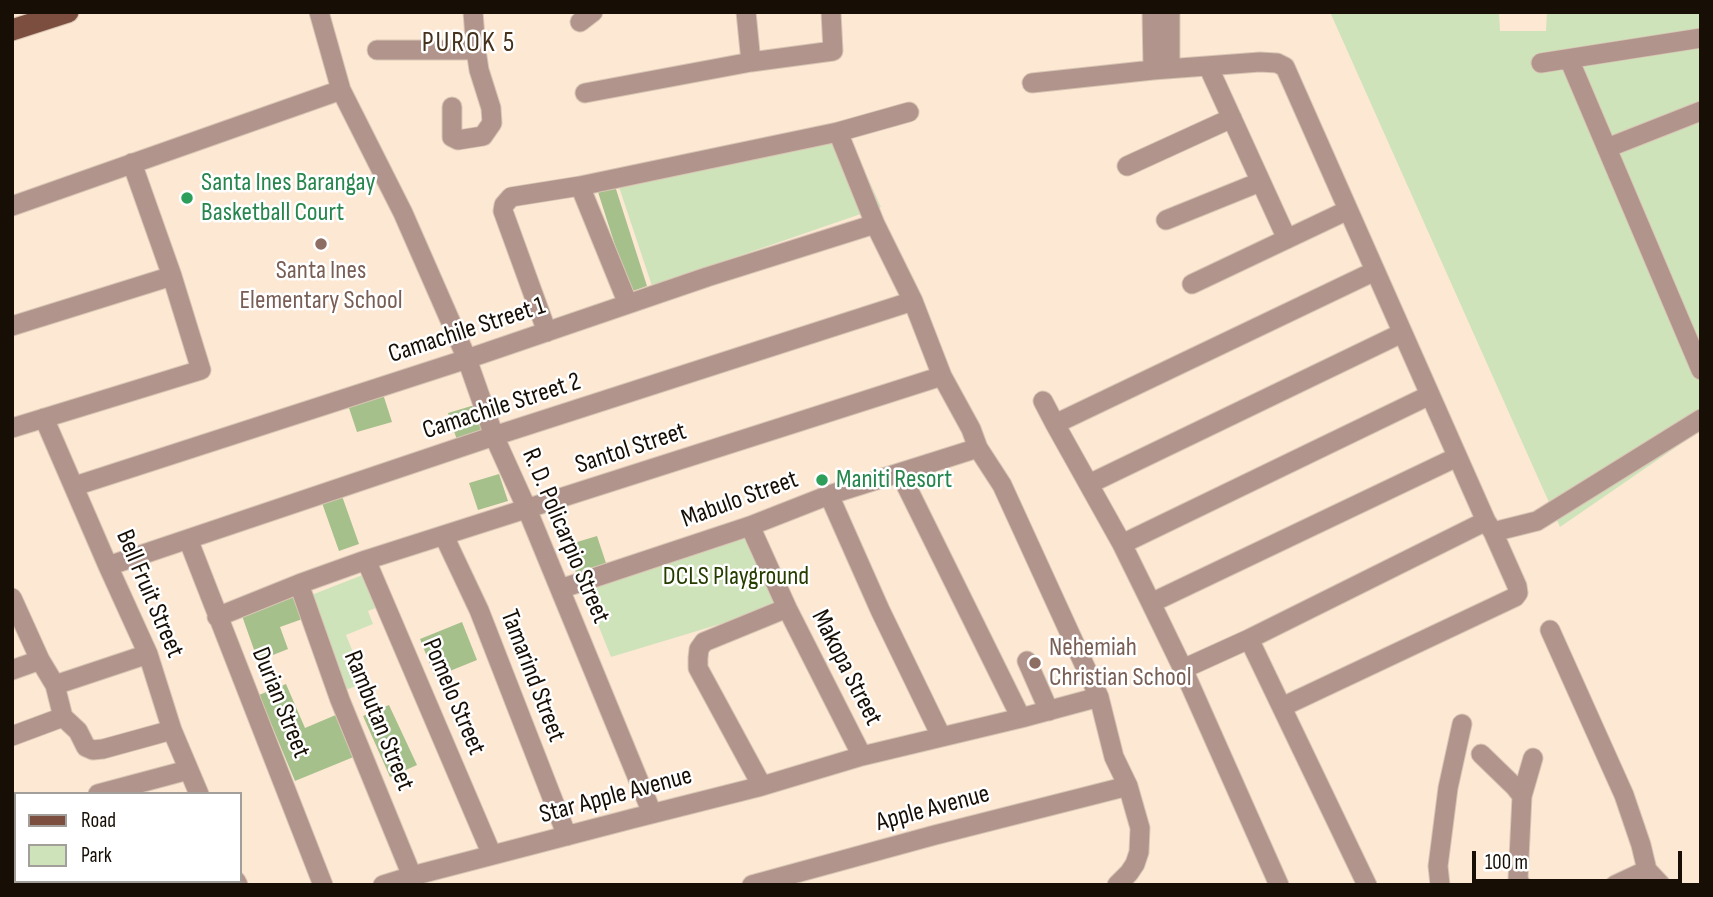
<!DOCTYPE html>
<style>
body{margin:0}
#map{position:relative;width:1713px;height:897px;overflow:hidden;background:#fde8d4;font-family:"Sofia Sans Condensed",sans-serif}
canvas{display:block}
.frame{position:absolute;inset:0;border:14px solid #170f06;pointer-events:none}
.legend{position:absolute;left:14px;top:792px;width:228px;height:91px;box-sizing:border-box;background:#fff;border:2px solid #a29f9b;margin:0;padding:9px 12px;list-style:none;font-size:21px;color:#170f06}
.legend li{display:flex;align-items:center;gap:14px;height:35px}
.legend b{width:35px;border:2px solid #a29f9b}
.scale{position:absolute;left:1472px;top:851px;width:210px;height:32px;box-sizing:border-box;border:4px solid #170f06;border-top:0;padding-left:9px;font-size:21px;line-height:24px;white-space:nowrap;color:#170f06;-webkit-text-stroke:5px #fff;paint-order:stroke}
</style>
<div id="map">
<canvas width="1713" height="897"></canvas>
<div class="frame"></div>
<ul class="legend">
<li><b style="height:9px;background:#7c4e40"></b>Road</li>
<li><b style="height:19px;background:#cfe3bb"></b>Park</li>
</ul>
<div class="scale">100 m</div>
</div>
<script>
const g = document.querySelector('canvas').getContext('2d');
g.lineJoin = 'round';
function paint(path, color) { g.fillStyle = color; g.fill(path, 'evenodd'); }
const toPath = rows => new Path2D(rows.map(r => 'M' + r).join(''));
function trace(path, color, width, dash) { g.strokeStyle = color; g.lineWidth = width; g.lineCap = dash ? 'butt' : 'round'; g.setLineDash(dash || []); g.stroke(path); }
function write(font, color, halo, rows, align = 'center') {
  g.font = font + ' "Sofia Sans Condensed",sans-serif'; g.lineWidth = 5; g.setLineDash([]); g.textBaseline = 'middle'; g.strokeStyle = halo; g.fillStyle = color; for (const [text, x, y, turn = 0] of rows) {
    g.save(); g.translate(x, y); g.rotate((+turn || 0) * Math.PI / 180); g.textAlign = isNaN(turn) ? turn : align; if (halo) g.strokeText(text, 0, 0); g.fillText(text, 0, 0); g.restore();
  }
}
paint(toPath([
 [1330,12,1499,12,1500,31,1546,31,1547,12,1701,12,1701,430,1560,527],
 [847,132,881,207,652,286,617,181],
 [758,528,793,602,611,657,583,587],
 [365,574,378,607,368,611,373,624,346,635,365,682,346,690,309,596]
]), '#cfe3bb');
paint(toPath([
 [615,186,647,286,630,292,598,192],
 [383,394,392,422,357,432,348,405],
 [478,404,486,431,457,440,448,413],
 [499,474,508,501,478,510,469,483],
 [342,496,359,544,339,551,322,503],
 [597,536,606,563,576,573,567,545],
 [298,592,308,617,280,627,288,649,258,661,241,613],
 [462,622,477,660,435,677,420,639],
 [286,684,305,728,338,714,356,756,295,781,259,695],
 [389,705,417,765,390,777,363,716]
]), '#a6c08b');
const minor = toPath([
 [319,12,341,90,403,213,467,359,494,436,527,509,652,813],
 [746,12,751,62],
 [1152,12,1153,70],
 [1170,12,1170,68],
 [580,22,593,12],
 [377,50,476,50],
 [1569,59,1701,370],
 [1541,63,1701,38],
 [1208,66,1287,239],
 [1032,83,1153,70,1260,62,1277,63,1285,67,1486,521,1493,532,1517,586,1518,593,1515,597,1282,707],
 [585,93,751,62,833,51,831,12],
 [452,107,452,137,458,140,483,136,492,123,491,108,479,70,476,50,473,12],
 [838,132,875,224,913,301,942,376,971,429,978,448,1002,485,1099,697,1114,757,1128,786,1140,828,1139,852,1135,864,1129,873,1117,885],
 [1607,148,1701,111],
 [1127,166,1232,118],
 [580,186,628,304],
 [12,206,341,90],
 [1166,220,1260,182],
 [1192,284,1348,210],
 [12,326,172,276],
 [547,332,503,211,504,205,511,197,580,186,838,132,909,112],
 [1043,401,1055,424,1122,544,1151,603,1183,669,1279,885],
 [44,418,108,566,148,654,172,730,199,794],
 [1055,424,1375,271],
 [12,428,201,370,172,276,132,163],
 [900,473,1021,718],
 [1089,484,1402,333],
 [75,486,467,359,707,277,875,224],
 [829,495,880,610,941,736],
 [750,526,787,608,862,756],
 [1493,532,1537,521,1701,419],
 [444,536,479,610,567,836],
 [188,539,323,885],
 [1122,544,1430,395],
 [366,560,492,855],
 [108,566,494,436,913,301],
 [299,584,340,700,412,876],
 [560,589,750,526,829,495,978,448],
 [12,598,40,660,55,685,63,717,78,731,86,747,93,750,103,749,172,730],
 [1151,603,1457,457],
 [217,617,299,584,366,560,942,376],
 [1550,630,1624,795,1641,845,1647,870,1661,885],
 [1249,639,1367,885],
 [1027,661,1049,711],
 [1183,669,1249,639,1486,521],
 [12,670,40,660],
 [55,685,148,654],
 [12,736,63,717],
 [1481,754,1515,787,1522,796],
 [762,786,698,668,698,658,699,649,704,642,787,608],
 [98,794,188,770],
 [12,816,16,816],
 [236,881,238,885],
 [47,885,61,881],
 [383,885,412,876,631,819,762,786,862,756,1021,718,1099,697],
 [752,885,935,835,1128,786],
 [1440,885,1438,866,1448,788,1462,724],
 [1521,885,1518,879,1522,796,1533,758],
 [1615,885,1647,870]
]);
const major = toPath([
 [12,30,68,12]
]);
trace(minor, '#d8c5b3', 21);
trace(major, '#d8c5b3', 23);
trace(minor, '#b1958d', 19);
trace(major, '#7c4e40', 21);
for (const [x, y, r, color] of [
 [187,198,7,"#2e9e5b"],
 [321,244,7,"#8d6e63"],
 [822,480,7,"#2e9e5b"],
 [1035,663,7,"#8d6e63"]
]) { const dot = new Path2D(); dot.arc(x, y, r, 0, 2 * Math.PI); g.fillStyle = color; g.fill(dot); trace(dot, '#fff', 2.5); }
write('26px', '#27864d', '#fff', [
 ["Santa Ines Barangay",201,183],
 ["Basketball Court",201,213],
 ["Maniti Resort",836,480]
], 'left');
write('26px', '#785e54', '#fff', [
 ["Santa Ines",321,271],
 ["Elementary School",321,301],
 ["Nehemiah",1049,648,"left"],
 ["Christian School",1049,678,"left"]
]);
write('26px', '#170f06', '#fff', [
 ["Camachile Street 1",467,331,-18],
 ["Camachile Street 2",502,407,-18],
 ["Santol Street",631,449,-18],
 ["Mabulo Street",740,500,-20],
 ["R. D. Policarpio Street",565,536,67],
 ["Bell Fruit Street",149,594,67],
 ["Makopa Street",846,668,63],
 ["Tamarind Street",532,676,69],
 ["Pomelo Street",453,697,67],
 ["Durian Street",280,703,68],
 ["Rambutan Street",378,721,68],
 ["Star Apple Avenue",616,796,-15],
 ["Apple Avenue",933,809,-15]
]);
write('26px', '#263d00', '#fff', [
 ["DCLS Playground",736,577]
]);
g.letterSpacing = '2px';
write('28px', '#45311c', '#fff', [
 ["PUROK 5",469,44]
]);
g.letterSpacing = '0px';
</script>
